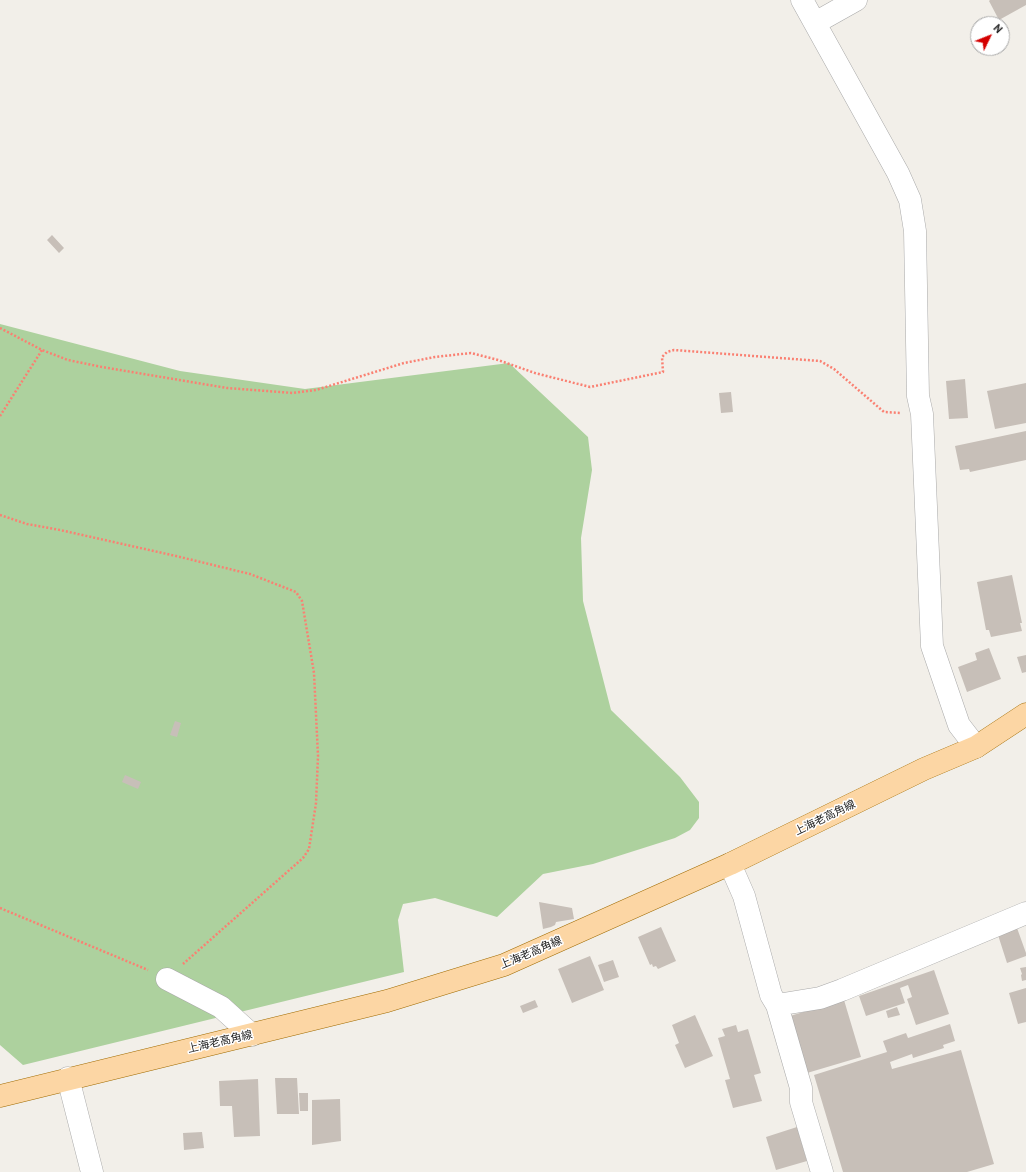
<!DOCTYPE html>
<meta charset="utf-8">
<style>
body{margin:0}
#map{position:relative;width:1026px;height:1172px;overflow:hidden;background:#f2efe9;font-family:"PT Sans",sans-serif}
canvas{display:block}
.north{position:absolute;left:970px;top:16px;width:40px;height:40px;box-sizing:border-box;background:#fff;border:1px solid #a7a7a7;border-radius:50%;rotate:47deg;font-size:11px;font-weight:700;line-height:16px;text-align:center;color:#222}
.north::after{content:'';display:block;margin:auto;width:14px;height:18px;background:#d40000;clip-path:polygon(50% 0,100% 100%,50% 72%,0 100%)}
</style>
<div id="map">
<canvas width="1026" height="1172"></canvas>
<div class="north">N</div>
</div>
<script>
const g = document.querySelector('canvas').getContext('2d');
g.lineJoin = 'round';
function paint(path, color) { g.fillStyle = color; g.fill(path, 'evenodd'); }
const toPath = rows => new Path2D(rows.map(r => 'M' + r).join(''));
function trace(path, color, width, dash) { g.strokeStyle = color; g.lineWidth = width; g.lineCap = dash ? 'butt' : 'round'; g.setLineDash(dash || []); g.stroke(path); }
function write(font, color, halo, rows, align = 'center') {
  g.font = font + ' "PT Sans","Noto Sans JP",sans-serif'; g.lineWidth = 3; g.setLineDash([]); g.textBaseline = 'middle'; g.strokeStyle = halo; g.fillStyle = color; for (const [text, x, y, turn = 0] of rows) {
    g.save(); g.translate(x, y); g.rotate((+turn || 0) * Math.PI / 180); g.textAlign = isNaN(turn) ? turn : align; if (halo) g.strokeText(text, 0, 0); g.fillText(text, 0, 0); g.restore();
  }
}
paint(toPath([
 [0,324,180,371,305,389,509,363,588,437,592,470,581,538,583,601,611,710,680,777,699,802,699,818,690,830,675,838,593,864,543,874,497,917,435,898,403,904,398,920,404,972,23,1065,0,1045]
]), '#add19e');
paint(toPath([
 [990,0,1026,0,1026,5,999,20,989,1],
 [52,235,64,248,59,253,47,240],
 [965,379,968,418,949,419,946,381],
 [1026,383,1026,423,995,429,987,391],
 [731,392,733,412,721,413,719,393],
 [1026,431,1026,460,970,472,969,469,960,470,955,446],
 [1012,575,1022,623,1020,623,1022,631,991,637,989,630,986,630,977,582],
 [989,648,1001,679,967,692,958,667,977,660,975,653],
 [1026,655,1026,672,1022,673,1017,657],
 [175,721,181,723,177,737,170,735],
 [125,775,141,782,138,789,122,782],
 [539,902,572,908,574,919,556,922,555,925,551,927,543,929],
 [661,927,676,961,658,969,656,966,653,967,652,964,650,965,638,937],
 [1017,928,1026,953,1026,956,1007,963,998,935],
 [590,956,604,990,572,1003,558,969],
 [613,960,619,977,604,982,598,965],
 [1026,967,1026,980,1022,981,1021,975,1022,974,1020,968],
 [934,970,949,1014,916,1025,907,999,912,997,908,985,900,988,905,1003,866,1016,859,996],
 [1026,988,1026,1022,1018,1024,1009,993],
 [535,1000,538,1007,523,1013,520,1006],
 [844,1000,861,1057,807,1073,790,1016],
 [897,1007,900,1015,888,1018,886,1011],
 [695,1015,713,1056,685,1068,675,1045,679,1043,672,1025],
 [950,1024,955,1041,943,1045,944,1048,913,1058,912,1054,890,1062,892,1069,961,1050,994,1164,967,1172,843,1172,814,1075,887,1052,883,1041,906,1033,908,1038],
 [736,1025,738,1032,748,1029,761,1073,754,1075,762,1101,733,1108,725,1080,730,1079,718,1038,725,1036,722,1029],
 [275,1078,297,1078,299,1114,277,1114],
 [258,1079,260,1136,234,1137,232,1106,220,1106,219,1081],
 [299,1093,308,1093,308,1111,300,1111],
 [340,1099,341,1141,312,1145,312,1100],
 [797,1127,807,1161,776,1170,766,1137],
 [202,1132,204,1148,184,1150,183,1133]
]), '#c7bfb8');
const minor = toPath([
 [802,0,898,173,910,200,915,231,918,396,922,414,932,646,959,725,976,747],
 [815,23,856,0],
 [730,864,744,896,771,995,777,1005,801,1088,801,1102,822,1172],
 [167,979,221,1007,252,1035],
 [777,1005,820,998,842,990,1026,913],
 [68,1078,92,1172]
]);
const major = toPath([
 [0,1096,387,1001,504,965,730,864,924,769,976,747,1026,714]
]);
trace(minor, '#a9a9a9', 23);
trace(major, '#a06b00', 23);
trace(toPath([
 [0,328,42,350,68,360,102,367,227,388,293,393,316,390,404,363,435,357,471,353,498,360,535,373,590,387,663,372,662,357,667,352,674,350,820,361,834,369,884,412,900,413],
 [0,416,42,350],
 [0,515,27,524,60,530,176,556,250,574,296,592,302,601,314,673,318,756,316,803,309,849,303,858,183,964],
 [0,908,148,970]
]), '#fa8072', 2.5, [2, 2]);
trace(minor, '#fff', 22);
trace(major, '#fcd6a4', 22);
write('11px', '#222', '#fff', [
 ["上海老高角線",825,818,-26],
 ["上海老高角線",531,953,-23],
 ["上海老高角線",220,1042,-13]
]);
</script>
